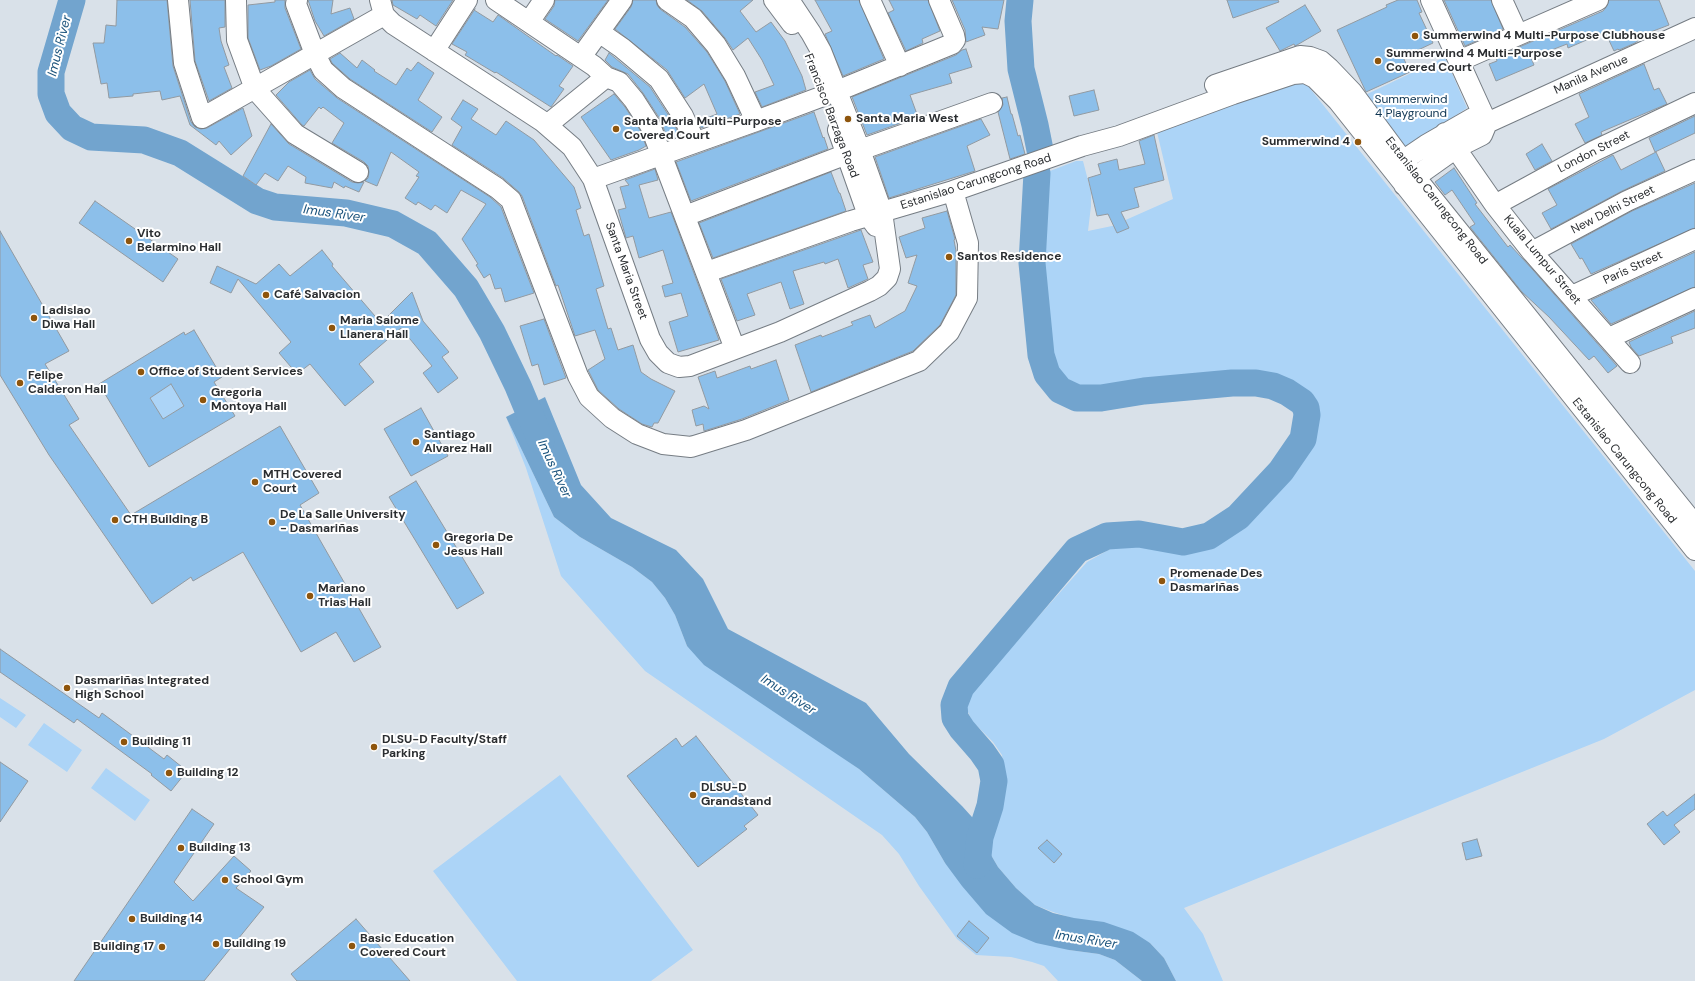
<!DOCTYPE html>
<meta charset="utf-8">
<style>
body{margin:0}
canvas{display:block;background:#d9e1e9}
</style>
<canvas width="1695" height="981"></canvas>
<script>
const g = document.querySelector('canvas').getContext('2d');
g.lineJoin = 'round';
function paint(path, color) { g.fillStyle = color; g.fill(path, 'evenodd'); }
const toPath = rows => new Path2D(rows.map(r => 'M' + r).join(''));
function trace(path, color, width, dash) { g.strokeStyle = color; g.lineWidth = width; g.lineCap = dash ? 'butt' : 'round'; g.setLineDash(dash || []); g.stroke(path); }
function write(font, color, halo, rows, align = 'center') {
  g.font = font + ' "DM Sans",sans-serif'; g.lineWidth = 4; g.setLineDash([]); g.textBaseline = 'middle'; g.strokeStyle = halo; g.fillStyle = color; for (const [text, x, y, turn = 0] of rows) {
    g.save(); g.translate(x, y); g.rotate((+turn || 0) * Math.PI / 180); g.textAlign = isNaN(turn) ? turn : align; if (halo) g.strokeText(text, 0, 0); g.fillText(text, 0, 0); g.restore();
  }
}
paint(toPath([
 [1445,57,1467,108,1404,149,1363,96],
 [1294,81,1301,82,1308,86,1695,571,1695,690,1604,739,1184,908,1203,934,1223,981,1176,981,1164,958,1150,943,1053,912,1035,905,1016,888,998,867,991,855,991,838,1002,795,1005,776,1002,755,993,742,972,721,965,705,972,691,1087,562,1112,548,1138,545,1171,551,1186,553,1200,550,1220,541,1245,523,1287,482,1304,460,1312,442,1318,413,1318,403,1313,395,1292,382,1275,376,1258,372,1233,372,1144,381,1100,387,1080,388,1068,383,1056,370,1052,352,1042,261,1050,171,1076,161,1083,161,1091,192,1091,206,1088,231,1112,226,1173,199,1156,128],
 [171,384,184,406,163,419,150,398],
 [506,417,554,517,580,537,632,567,652,582,665,598,675,615,687,646,859,769,915,817,927,832,945,863,1069,950,1099,954,1115,960,1142,981,1058,981,1044,966,1032,962,1011,957,976,955,957,939,919,886,899,854,882,835,645,671,561,576,526,468],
 [0,698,26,715,16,728,0,717],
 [44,723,82,750,67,772,28,745],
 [106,768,150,800,135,821,91,788],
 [560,775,693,950,651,981,517,981,433,871]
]), '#acd4f7');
paint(toPath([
 [545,397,581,485,611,518,676,550,703,579,728,629,866,703,909,754,962,806,991,838,991,855,998,867,1016,888,1035,905,1053,913,1074,918,1104,922,1133,932,1150,943,1164,958,1176,981,1142,981,1115,960,1099,954,1069,950,1036,943,1012,933,986,914,962,886,945,863,927,832,915,817,859,769,704,665,687,646,675,615,665,598,652,582,632,567,580,537,554,517,506,417]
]), '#72a4ce');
trace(toPath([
 [72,0,51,72,51,94,58,113,72,128,91,137,144,140,180,153,257,201,275,207,346,213,393,224,427,243,466,288,492,332,518,386,541,441],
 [1020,0,1018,21,1021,69,1035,125,1040,150],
 [977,865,980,837,990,806,994,781,991,765,982,752,962,729,955,718,954,705,961,687,1077,550,1107,536,1139,534,1183,542,1209,536,1238,517,1281,471,1303,439,1307,415,1306,408,1302,402,1287,392,1273,386,1256,383,1232,383,1144,391,1101,398,1077,398,1060,390,1047,374,1041,355,1032,263,1037,173]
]), '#72a4ce', 27);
const building = toPath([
 [117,0,167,0,173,66,191,122,195,127,201,129,207,128,243,108,252,136,231,155,219,141,216,145,190,125,180,96,162,100,160,91,133,94,133,96,109,98,107,83,101,84,93,43,104,43,106,25,116,26,117,0],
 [190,0,225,0,225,27,219,28,221,41,229,65,224,67,232,88,209,101,195,61,190,0],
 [275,0,285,0,285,8,301,49,271,66,260,70,248,38,248,5,275,2,275,0],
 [308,0,333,0,331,14,350,8,354,19,324,36,315,21,308,0],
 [392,0,453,0,436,26,420,15,417,19,393,5,392,0],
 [555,0,608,0,578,41,545,19,554,6,555,0],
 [633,0,656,0,657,5,660,9,685,27,707,52,725,81,740,114,701,128,700,125,705,122,704,119,717,114,704,84,685,98,667,70,615,29,631,7,633,0],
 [687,0,753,0,740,11,756,32,771,22,785,41,802,76,806,90,762,107,755,92,774,85,762,60,748,38,733,50,725,38,702,11,687,0],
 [815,0,859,0,884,59,843,76,825,34,832,31,815,0],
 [889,0,928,0,940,31,922,39,923,43,906,51,888,13,894,10,889,0],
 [952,0,1004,0,998,29,982,27,985,35,966,42,965,30,952,0],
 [1227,0,1278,0,1279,2,1233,18,1227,0],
 [1398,0,1417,0,1422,12,1419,13,1433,43,1403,57,1410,72,1366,92,1337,30,1387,7,1386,5,1398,0],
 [1444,0,1491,0,1503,29,1465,46,1444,0],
 [1609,0,1659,0,1669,25,1648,33,1635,43,1619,50,1618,49,1614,51,1605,32,1568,48,1567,44,1531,58,1534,65,1496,81,1489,64,1497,61,1496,57,1603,11,1607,6,1609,0],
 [1305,5,1321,31,1297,45,1295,46,1294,44,1280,51,1266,28,1305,5],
 [475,9,474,10,493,22,498,15,556,56,557,55,573,66,559,86,564,89,551,107,496,72,495,73,465,55,467,52,452,44,475,9],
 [966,49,972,67,949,74,952,83,910,95,918,117,867,135,852,97,956,55,962,50,966,49],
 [340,53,357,68,362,60,375,70,374,71,396,85,407,68,411,71,418,62,434,73,418,100,442,117,432,132,350,79,332,63,330,59,340,53],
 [609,53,650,87,673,122,680,136,668,140,660,119,643,93,628,74,612,67,605,60,609,53],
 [1644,64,1654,90,1659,88,1667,104,1601,132,1602,135,1585,143,1575,124,1589,117,1579,94,1644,64],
 [310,70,315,79,337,98,490,197,501,207,534,293,505,302,501,288,495,289,490,274,484,278,476,265,478,264,462,239,486,204,461,190,447,213,435,205,431,210,418,202,416,205,405,198,419,177,416,176,419,172,391,152,377,186,365,181,368,178,369,172,368,166,364,162,332,143,344,123,323,107,321,109,319,107,304,126,302,125,276,95,289,82,310,70],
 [1094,90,1099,110,1074,116,1069,96,1094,90],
 [614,94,625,107,640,130,646,146,639,150,611,160,581,117,614,94],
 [1007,97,1011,114,1012,114,1018,136,1020,135,1025,154,1010,159,998,112,1003,105,1002,98,1007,97],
 [463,100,478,109,471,119,496,135,506,121,534,140,574,187,581,208,576,210,584,236,589,234,604,286,596,289,608,329,611,328,618,350,633,345,641,372,651,379,675,391,658,423,654,423,652,427,642,424,619,409,598,390,588,370,605,359,595,330,575,336,558,285,556,286,522,196,519,192,503,178,452,145,462,127,451,119,463,100],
 [814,112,823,138,824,137,828,149,691,201,676,162,814,112],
 [1695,116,1695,133,1655,152,1649,138,1695,116],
 [981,119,990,135,967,146,975,171,889,198,875,157,981,119],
 [271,124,289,144,352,182,358,183,364,182,359,192,345,186,344,188,334,182,332,188,305,183,306,177,288,166,278,181,265,173,256,185,243,176,271,124],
 [1154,135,1164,180,1134,188,1139,207,1121,212,1129,228,1117,233,1108,214,1097,216,1088,178,1101,174,1098,164,1117,159,1119,170,1145,164,1139,141,1154,135],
 [1542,144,1552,161,1535,170,1526,154,1542,144],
 [1656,152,1665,171,1622,191,1551,229,1542,213,1557,205,1548,189,1613,155,1621,170,1656,152],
 [1454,168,1477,203,1475,204,1508,247,1510,245,1533,270,1617,366,1608,373,1594,356,1589,360,1549,317,1522,292,1470,227,1475,224,1452,190,1445,195,1435,182,1454,168],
 [655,169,658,180,639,185,649,218,671,212,719,340,678,352,669,322,688,316,681,293,665,297,662,286,673,283,663,250,639,258,633,236,626,238,618,210,626,208,620,187,629,185,625,180,655,169],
 [831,172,839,193,840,193,846,211,713,258,699,223,831,172],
 [1695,183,1695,228,1591,274,1582,258,1580,259,1571,244,1632,211,1695,183],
 [95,201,178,259,163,282,79,223,95,201],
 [947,211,955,239,954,240,956,251,956,295,940,325,913,351,811,392,795,345,821,335,822,337,853,325,851,322,870,315,875,328,905,311,917,286,908,283,917,255,906,258,899,237,925,228,922,218,947,211],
 [861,230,873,262,863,265,868,279,848,288,838,259,825,264,824,262,793,271,804,304,790,309,781,282,747,294,755,315,737,321,721,279,861,230],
 [0,231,69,351,45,364,79,419,69,425,131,515,280,426,319,493,300,505,381,647,354,662,336,632,301,652,243,552,193,581,191,577,152,604,49,455,0,375,0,231],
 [322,250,333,264,332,266,381,323,412,292,423,321,449,352,442,357,458,378,438,393,423,373,432,366,401,328,359,364,374,382,345,406,310,364,297,374,279,353,291,342,238,279,231,293,210,283,217,266,256,284,279,264,290,276,322,250],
 [1695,252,1695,287,1611,324,1591,300,1695,252],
 [1695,311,1695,328,1671,337,1673,343,1639,356,1631,347,1629,342,1695,311],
 [544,319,566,378,544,385,538,364,532,366,520,326,544,319],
 [194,330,222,377,214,382,235,416,149,467,99,384,184,332,185,335,194,330],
 [171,384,184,406,163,419,150,398,171,384],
 [776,360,789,400,742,419,704,431,703,424,696,426,692,410,704,406,709,409,698,377,715,371,717,378,750,366,751,369,776,360],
 [421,408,448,456,411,476,384,429,421,408],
 [416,481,484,593,457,609,389,497,416,481],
 [0,649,99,718,102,713,164,759,167,755,187,771,171,791,151,775,152,774,77,719,74,723,0,672,0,649],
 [696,736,758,815,744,826,747,829,698,867,627,776,676,738,682,747,696,736],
 [0,762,28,781,0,822,0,762],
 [1695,794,1695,809,1674,825,1680,832,1664,845,1647,824,1663,811,1667,816,1695,794],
 [192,809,214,824,174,882,193,901,234,856,251,871,236,888,264,907,204,981,74,981,192,809],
 [1477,839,1482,856,1466,860,1462,843,1477,839],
 [1047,840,1062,854,1054,863,1038,848,1047,840],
 [356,919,410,981,297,981,291,974,356,919],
 [969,921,989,938,977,953,957,936,969,921]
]);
paint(building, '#8cbfea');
trace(building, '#929aa1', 1);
const minor = toPath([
 [178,0,184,63,202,118,384,15],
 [236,0,237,40,255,89,295,134,358,172],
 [297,0,296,4,315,54,323,70,343,88,497,188,511,200,578,376,589,397,612,418,637,434,663,444,691,447,746,430,919,361,949,332,967,298,968,243,953,191],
 [380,0,384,15,393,24,542,121,572,147,593,179,650,339,658,353,668,363,679,367,690,366,780,332,870,291,879,286,887,278,890,269,882,212,860,150,821,51,811,33,789,0],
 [496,0,594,66,606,77,619,82,634,100,650,125,735,349],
 [667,0,693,18,716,45,735,76,756,121],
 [774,0,792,24],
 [870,0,900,66],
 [1431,0,1487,123],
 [1502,0,1518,35],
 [529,22,544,0],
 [599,32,622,48,659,79,683,116,695,142],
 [434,51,467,0],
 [581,57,622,0],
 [1459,61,1598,0],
 [1215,85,1300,56,1310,57,1321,61,1329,68,1352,92,1415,177,1695,525],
 [837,91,952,44,955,40,954,35,939,0],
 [547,125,606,77],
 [838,130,868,215,876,226],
 [1445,133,1495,205,1532,252,1630,363],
 [860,150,992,103],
 [1392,168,1426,145,1473,118,1487,123,1695,28],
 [593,179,756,121,826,95],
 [1404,185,1456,148,1482,135,1487,123],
 [1495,205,1594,151,1695,103],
 [685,216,847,154],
 [1532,252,1627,201,1695,170],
 [707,272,851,221,953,191,1082,146,1119,136,1233,94,1293,74,1305,73,1315,78,1338,101,1695,550],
 [1572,296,1695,239],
 [1609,338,1695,298]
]);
trace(minor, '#767d84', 22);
trace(minor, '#fff', 20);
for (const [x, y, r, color] of [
 [1415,36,4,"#8e550d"],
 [1378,61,4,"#8e550d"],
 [848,119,4,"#8e550d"],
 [616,129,4,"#8e550d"],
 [1358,142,4,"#8e550d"],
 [129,241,4,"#8e550d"],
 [949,257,4,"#8e550d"],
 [266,295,4,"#8e550d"],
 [34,318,4,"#8e550d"],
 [332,328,4,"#8e550d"],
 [141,372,4,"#8e550d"],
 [20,383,4,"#8e550d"],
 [203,400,4,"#8e550d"],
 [416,442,4,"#8e550d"],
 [255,482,4,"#8e550d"],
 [115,520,4,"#8e550d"],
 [272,522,4,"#8e550d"],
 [436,545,4,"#8e550d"],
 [1162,581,4,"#8e550d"],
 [310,596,4,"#8e550d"],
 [67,688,4,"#8e550d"],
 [124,742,4,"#8e550d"],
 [374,747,4,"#8e550d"],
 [169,773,4,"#8e550d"],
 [693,795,4,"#8e550d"],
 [181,848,4,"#8e550d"],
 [225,880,4,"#8e550d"],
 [132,919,4,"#8e550d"],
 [216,944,4,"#8e550d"],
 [352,946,4,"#8e550d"],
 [162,947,4,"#8e550d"]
]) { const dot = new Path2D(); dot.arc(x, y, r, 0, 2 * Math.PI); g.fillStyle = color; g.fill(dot); trace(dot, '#fff', 1.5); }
write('bold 12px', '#2b2e31', '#fff', [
 ["Summerwind 4 Multi-Purpose Clubhouse",1423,36],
 ["Summerwind 4 Multi-Purpose",1386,54],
 ["Covered Court",1386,68],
 ["Santa Maria West",856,119],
 ["Santa Maria Multi-Purpose",624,122],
 ["Covered Court",624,136],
 ["Summerwind 4",1350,142,"right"],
 ["Vito",137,234],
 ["Belarmino Hall",137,248],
 ["Santos Residence",957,257],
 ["Café Salvacion",274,295],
 ["Ladislao",42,311],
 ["Diwa Hall",42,325],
 ["Maria Salome",340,321],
 ["Llanera Hall",340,335],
 ["Office of Student Services",149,372],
 ["Felipe",28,376],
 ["Calderon Hall",28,390],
 ["Gregoria",211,393],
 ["Montoya Hall",211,407],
 ["Santiago",424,435],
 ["Alvarez Hall",424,449],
 ["MTH Covered",263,475],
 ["Court",263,489],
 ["De La Salle University",280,515],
 ["- Dasmariñas",280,529],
 ["CTH Building B",123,520],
 ["Gregoria De",444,538],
 ["Jesus Hall",444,552],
 ["Promenade Des",1170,574],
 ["Dasmariñas",1170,588],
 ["Mariano",318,589],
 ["Trias Hall",318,603],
 ["Dasmariñas Integrated",75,681],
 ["High School",75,695],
 ["DLSU-D Faculty/Staff",382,740],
 ["Parking",382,754],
 ["Building 11",132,742],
 ["Building 12",177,773],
 ["DLSU-D",701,788],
 ["Grandstand",701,802],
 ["Building 13",189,848],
 ["School Gym",233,880],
 ["Building 14",140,919],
 ["Basic Education",360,939],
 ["Covered Court",360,953],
 ["Building 19",224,944],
 ["Building 17",154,947,"right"]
], 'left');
write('12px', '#2b2e31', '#fff', [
 ["Manila Avenue",1591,75,-24],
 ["Francisco Barzaga Road",831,116,69],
 ["London Street",1594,152,-27],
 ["Estanislao Carungcong Road",976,182,-18],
 ["Estanislao Carungcong Road",1436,201,52],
 ["New Delhi Street",1613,210,-27],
 ["Kuala Lumpur Street",1542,260,50],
 ["Paris Street",1633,268,-25],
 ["Santa Maria Street",626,271,70],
 ["Estanislao Carungcong Road",1624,461,51]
]);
write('12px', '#0d3451', '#fff', [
 ["Summerwind",1411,100],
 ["4 Playground",1411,114]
]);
write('italic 13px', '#1b537c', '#fff', [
 ["Imus River",60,46,-76],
 ["Imus River",334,214,8],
 ["Imus River",554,469,65],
 ["Imus River",788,695,33],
 ["Imus River",1086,940,9]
]);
</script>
